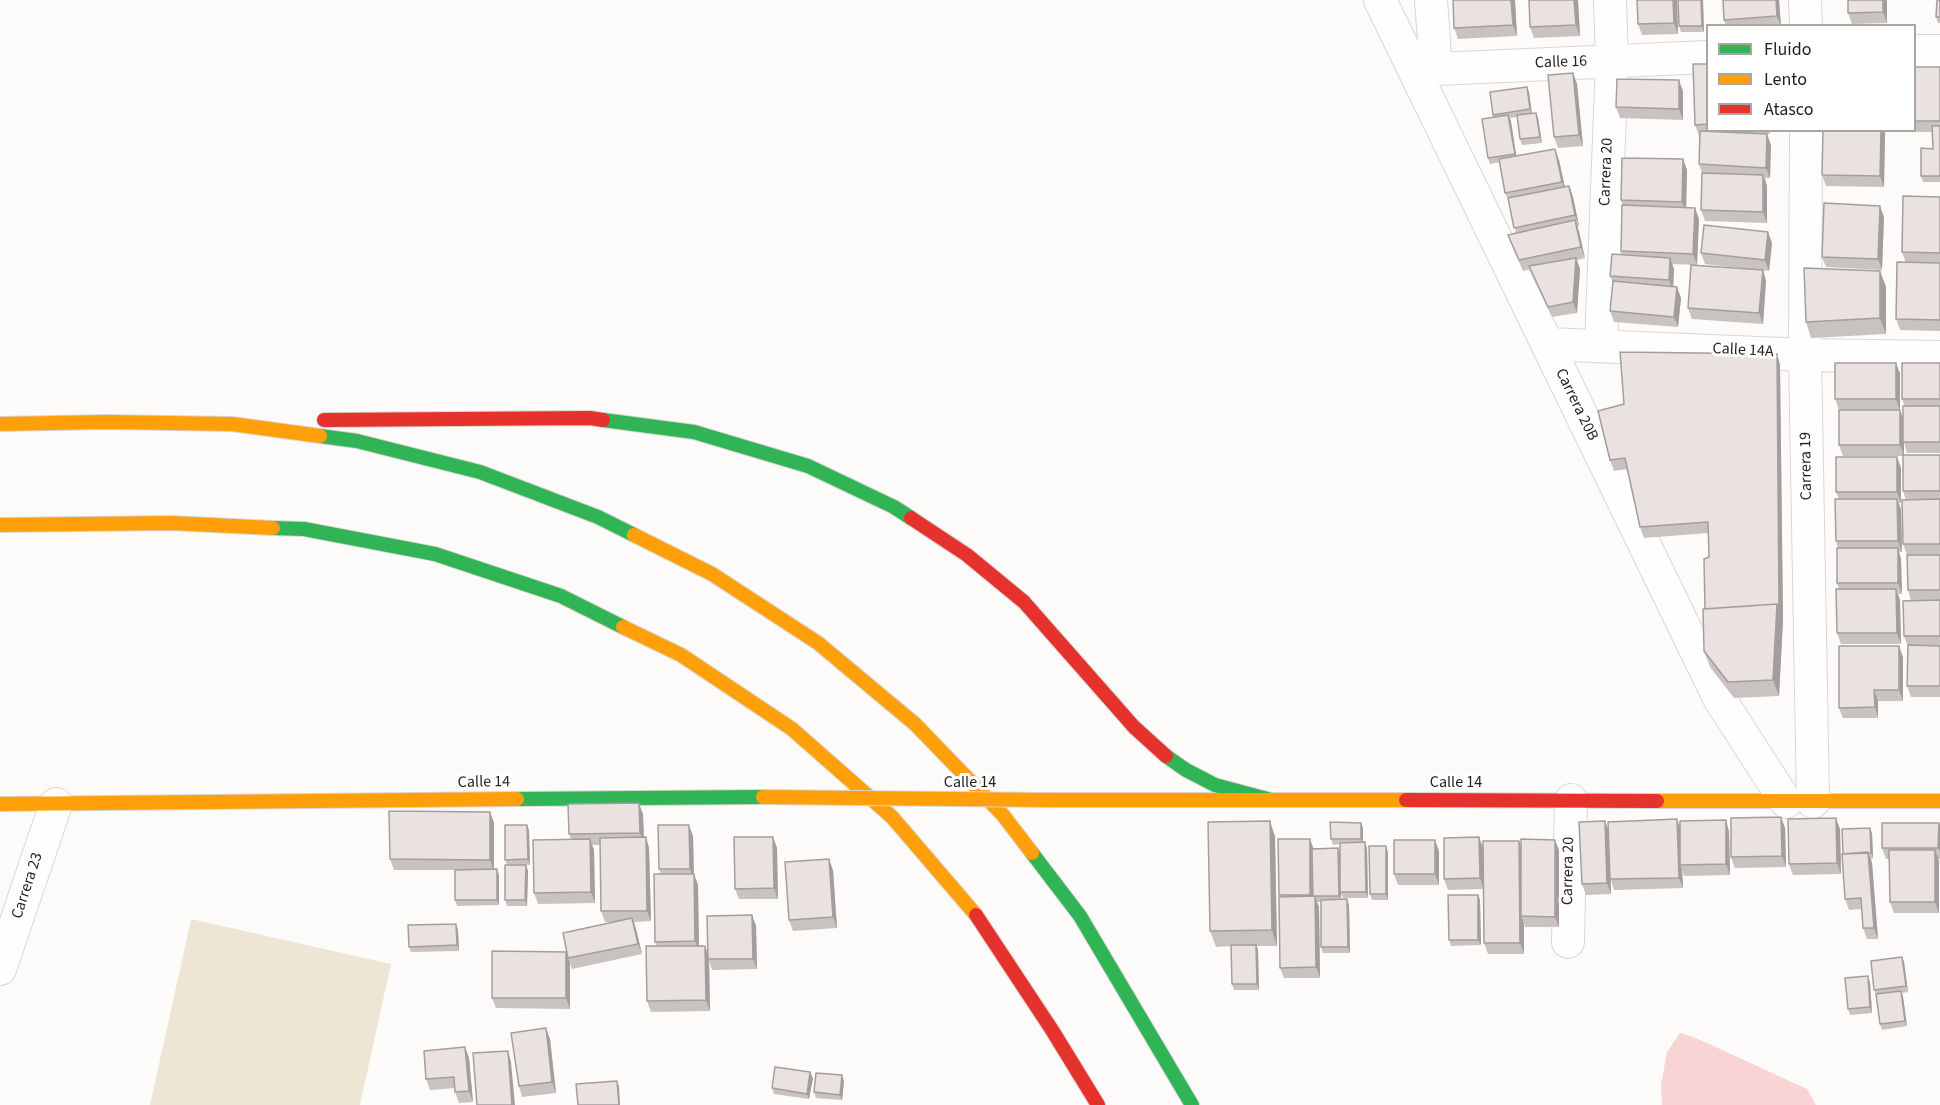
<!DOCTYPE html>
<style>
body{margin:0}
#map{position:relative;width:1940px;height:1105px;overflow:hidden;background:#fdfbf9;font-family:"Source Sans 3",sans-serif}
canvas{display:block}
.legend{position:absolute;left:1706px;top:24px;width:210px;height:108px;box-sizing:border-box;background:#fff;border:2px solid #a8a5a3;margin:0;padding:8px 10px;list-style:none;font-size:18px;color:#261e18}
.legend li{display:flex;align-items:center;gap:12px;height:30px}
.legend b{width:30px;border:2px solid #a8a5a3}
</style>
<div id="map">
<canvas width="1940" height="1105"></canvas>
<ul class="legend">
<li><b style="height:8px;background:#30b455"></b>Fluido</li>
<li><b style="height:8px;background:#ff9f0a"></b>Lento</li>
<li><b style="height:8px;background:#e5322d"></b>Atasco</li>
</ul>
</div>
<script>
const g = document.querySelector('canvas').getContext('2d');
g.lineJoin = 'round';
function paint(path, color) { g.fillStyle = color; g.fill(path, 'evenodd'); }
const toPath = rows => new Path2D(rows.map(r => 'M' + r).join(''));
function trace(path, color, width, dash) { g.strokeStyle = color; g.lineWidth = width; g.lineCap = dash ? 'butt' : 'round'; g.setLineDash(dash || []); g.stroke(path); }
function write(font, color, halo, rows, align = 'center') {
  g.font = font + ' "Source Sans 3",sans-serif'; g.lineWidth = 6; g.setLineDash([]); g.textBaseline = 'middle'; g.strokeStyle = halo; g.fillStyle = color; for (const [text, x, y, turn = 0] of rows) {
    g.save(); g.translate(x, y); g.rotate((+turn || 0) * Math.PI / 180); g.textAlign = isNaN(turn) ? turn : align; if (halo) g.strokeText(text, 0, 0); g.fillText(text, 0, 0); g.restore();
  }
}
paint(toPath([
 [191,919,391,964,360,1105,150,1105]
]), '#ede6d4');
paint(toPath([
 [1680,1033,1696,1038,1807,1089,1816,1105,1662,1105,1661,1085,1667,1052]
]), '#f9d4d4');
const street = toPath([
 [1380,0,1719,698,1786,802],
 [1431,0,1436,68],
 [1805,0,1806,26],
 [1914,51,1940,51],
 [1414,70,1708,57],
 [1806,130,1805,355,1813,802],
 [1547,344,1805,355,1940,357],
 [1601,345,1612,61,1610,0],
 [1568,942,1571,800],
 [0,969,56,804]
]);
const fast = toPath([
 [603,420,694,432,808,466,894,507,911,518],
 [320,436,357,441,480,472,598,517,634,535],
 [273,528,304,529,435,554,561,596,623,627],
 [1166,756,1186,770,1215,785,1271,800],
 [517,799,763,797],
 [1032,853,1080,916,1192,1105]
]);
const slow = toPath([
 [0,424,106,422,232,424,320,436],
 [0,525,171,523,273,528],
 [634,535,712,574,818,643,915,724,1003,815,1032,853],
 [623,627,681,655,792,729,892,817,976,915],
 [1047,800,1406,800],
 [1657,801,1940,801],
 [0,804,517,799]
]);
const jam = toPath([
 [324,420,590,418,603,420],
 [911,518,967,555,1024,602,1134,727,1166,756],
 [1406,800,1657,801],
 [976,915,1052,1030,1098,1105]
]);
trace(street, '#dbd6d2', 34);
trace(fast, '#dbd6d2', 16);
trace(slow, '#dbd6d2', 16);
trace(jam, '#dbd6d2', 16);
trace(street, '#fffefe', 32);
trace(fast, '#30b455', 14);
trace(slow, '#ff9f0a', 14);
trace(jam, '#e5322d', 14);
const slowBridge = toPath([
 [763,797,1047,800]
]);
trace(slowBridge, '#dbd6d2', 16, []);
trace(slowBridge, '#ff9f0a', 14);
paint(toPath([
 [1453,0,1515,0,1517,36,1458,39,1454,28],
 [1578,0,1580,36,1534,38,1530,27],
 [1637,0,1677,0,1678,34,1642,35,1638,24],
 [1703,0,1704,32,1681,32,1679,26],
 [1723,0,1779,0,1781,26,1726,26,1724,20],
 [1848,0,1887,0,1887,23,1852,24,1848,13],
 [1940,0,1940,23,1938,23,1936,17],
 [1707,64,1707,130,1769,130,1770,134,1761,134,1771,145,1770,178,1765,178,1767,186,1767,223,1705,221,1701,210,1702,173,1699,164,1700,136,1699,136,1695,125],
 [1914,67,1940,67,1940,182,1923,182,1921,176,1933,149,1932,132,1891,132,1891,130,1914,130],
 [1573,73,1577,84,1583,146,1558,148,1554,137],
 [1683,91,1683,120,1620,118,1616,107],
 [1529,92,1532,113,1538,118,1542,143,1522,145,1520,139,1517,117,1510,118,1516,156,1559,160,1565,187,1569,186,1573,197,1579,226,1577,227,1585,258,1577,260,1580,269,1577,313,1552,317,1531,269,1523,271,1512,246,1508,235,1516,233,1509,201,1505,193,1500,162,1490,164,1488,158,1494,117,1493,115],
 [1885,133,1884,187,1826,186,1822,175],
 [1683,159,1687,170,1686,208,1695,208,1699,219,1697,265,1672,264,1674,269,1673,287,1681,298,1678,327,1614,322,1610,311,1613,282,1610,276,1622,255,1621,251,1623,205,1621,200],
 [1940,197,1940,331,1900,330,1896,319,1906,263,1902,252],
 [1884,217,1882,270,1826,267,1822,257],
 [1772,243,1769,271,1763,270,1766,281,1763,324,1692,319,1688,308,1748,269,1705,264,1701,253],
 [1880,271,1886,287,1886,334,1811,338,1806,322],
 [1777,354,1780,365,1783,620,1779,696,1734,698,1710,667,1704,651,1705,609,1709,557,1708,533,1644,538,1640,527,1627,469,1614,471,1610,460,1624,404],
 [1896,363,1900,374,1900,410,1903,420,1905,406,1902,399,1940,363,1940,453,1907,453,1904,442,1904,455,1940,455,1940,697,1911,697,1907,686,1908,647,1904,636,1911,601,1908,590,1907,555,1903,544,1906,500,1903,491,1903,456,1843,456,1839,445,1839,410,1835,399],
 [1897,457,1901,468,1901,503,1899,503,1901,510,1902,552,1899,552,1901,559,1902,594,1898,594,1900,600,1901,644,1841,644,1837,633,1839,589,1837,583,1838,548,1836,541,1839,499,1836,492],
 [1903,657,1903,701,1878,701,1878,718,1843,718,1839,708],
 [490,812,494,823,494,869,499,875,499,905,457,906,455,900,455,870,394,870,390,859],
 [643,814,644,837,646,837,649,848,651,921,634,922,636,929,642,954,572,969,570,963,570,1009,496,1008,492,998,566,952,568,957,615,922,605,922,601,911,600,845,592,845,594,850,595,903,538,904,534,893,571,839,569,834],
 [1781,817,1785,828,1786,867,1735,868,1731,857],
 [1270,821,1275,837,1277,946,1257,946,1258,950,1259,990,1234,990,1232,984,1231,946,1216,947,1210,931],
 [1605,821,1608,830,1680,827,1729,831,1730,875,1684,876,1682,870,1683,888,1614,890,1611,880,1611,894,1586,895,1582,884],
 [527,825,529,830,530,865,520,865,526,865,528,871,527,906,507,906,505,900,507,865,505,860],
 [1940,826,1940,859,1938,859,1939,913,1894,913,1890,902,1889,859,1886,859,1882,848],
 [1363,828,1363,842,1367,848,1368,898,1343,898,1341,894,1341,900,1347,899,1349,905,1350,953,1323,953,1321,947,1321,902,1317,902,1319,907,1320,978,1284,978,1280,968,1279,895,1340,853,1340,844,1333,845,1331,839],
 [1840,829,1841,874,1793,875,1789,864],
 [1872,833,1873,858,1871,859,1872,863,1878,939,1867,939,1863,928,1862,909,1849,910,1845,899],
 [693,836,694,874,698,885,699,946,705,946,708,956,752,915,756,926,757,969,712,970,709,960,710,1011,651,1012,647,1001,657,946,655,942,661,874,659,869],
 [773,837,777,848,778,899,739,899,735,889],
 [1479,837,1483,848,1521,847,1559,850,1559,927,1525,927,1524,924,1524,954,1488,954,1484,943,1484,889,1448,890,1444,879],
 [1439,851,1439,885,1398,885,1394,874],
 [1388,852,1388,900,1372,900,1370,894],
 [833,870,837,928,793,931,789,920],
 [1478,895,1480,900,1481,945,1451,946,1449,940],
 [456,924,458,930,459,951,411,952,409,947],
 [1902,957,1904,962,1908,992,1901,993,1903,997,1907,1026,1882,1030,1880,1024,1877,996,1874,990],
 [1870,982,1872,1013,1850,1015,1848,1009],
 [550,1039,556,1093,522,1097,519,1086],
 [465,1047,469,1058,473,1102,459,1103,455,1092,455,1088,430,1090,426,1079],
 [813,1078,809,1099,774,1094,772,1088],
 [844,1081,842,1100,816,1098,814,1092]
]), '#c8c2c1');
paint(toPath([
 [1511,0,1515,0,1517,36,1513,25],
 [1574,0,1578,0,1580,36,1576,25],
 [1673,0,1677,0,1678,34,1674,23],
 [1701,0,1703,0,1704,32,1702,26],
 [1776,0,1779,0,1781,26,1777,16],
 [1883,0,1887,0,1887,23,1883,12],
 [1573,73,1577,84,1583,146,1579,135],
 [1679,80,1683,91,1683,120,1679,109],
 [1527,87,1529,92,1532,115,1530,109],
 [1536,113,1538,118,1542,143,1540,137],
 [1508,115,1511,121,1517,160,1515,154],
 [1881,130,1884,130,1885,133,1884,187,1880,176],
 [1767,134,1771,145,1770,178,1766,168],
 [1555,149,1559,160,1566,193,1562,182],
 [1683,159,1687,170,1686,212,1682,202],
 [1763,175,1767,186,1767,223,1763,212],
 [1569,186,1573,197,1579,226,1575,215],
 [1880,206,1884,217,1882,270,1878,259],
 [1695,208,1699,219,1697,265,1693,254],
 [1575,220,1579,231,1585,258,1581,247],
 [1768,232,1772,243,1769,271,1765,260],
 [1576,258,1580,269,1577,313,1573,302],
 [1670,258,1674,269,1673,291,1669,280],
 [1763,270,1766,281,1763,324,1759,313],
 [1880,271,1886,287,1886,334,1880,318],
 [1677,287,1681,298,1678,327,1674,317],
 [1777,354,1780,365,1783,620,1779,696,1773,680],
 [1896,363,1900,374,1900,410,1896,399],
 [1900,410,1904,421,1904,456,1900,445],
 [1897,457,1901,468,1901,503,1897,492],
 [1897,499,1901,510,1902,552,1898,541],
 [1898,548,1901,559,1902,594,1898,583],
 [1896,589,1900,600,1901,644,1897,633],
 [1899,646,1903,657,1903,701,1899,690],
 [1874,690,1878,701,1878,718,1875,707],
 [639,803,643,814,644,844,640,833],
 [490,812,494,823,494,871,490,860],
 [1781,817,1785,828,1786,867,1782,856],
 [1836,818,1840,829,1841,874,1837,863],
 [1677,819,1681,830,1680,865,1682,870,1683,888,1679,878],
 [1726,820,1729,831,1730,875,1726,864],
 [1270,821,1275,837,1277,946,1272,930],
 [1605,821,1609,832,1611,894,1607,883],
 [1361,823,1363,828,1363,844,1361,839],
 [1939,823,1940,826,1940,852,1938,848],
 [527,825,529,830,530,865,528,859],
 [689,825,693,836,694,880,690,869],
 [1870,828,1872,833,1873,858,1871,853],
 [646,837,649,848,651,921,647,911],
 [773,837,777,848,778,899,774,888],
 [1479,837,1483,848,1484,889,1480,878],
 [590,839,594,850,595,903,591,892],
 [1310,839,1314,850,1314,906,1310,895],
 [1435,840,1439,851,1439,885,1435,874],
 [1555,840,1559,850,1559,927,1555,917],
 [1519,841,1523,852,1521,916,1524,924,1524,954,1520,943],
 [1365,842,1367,848,1368,898,1366,892],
 [1386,846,1388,852,1388,900,1386,894],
 [1338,848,1340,854,1341,901,1339,896],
 [1935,850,1939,861,1939,913,1935,902],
 [1868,852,1872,863,1878,939,1874,928],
 [829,859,833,870,837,928,833,917],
 [526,865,528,871,527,906,525,900],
 [497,869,499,875,499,905,497,900],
 [694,874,698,885,699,952,695,941],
 [1478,895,1480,900,1481,945,1478,940],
 [1315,896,1319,907,1320,978,1316,967],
 [1347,899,1349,905,1350,953,1348,947],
 [752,915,756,926,757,969,753,959],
 [632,918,636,929,642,954,638,944],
 [456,924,458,930,459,951,457,945],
 [1256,945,1258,950,1259,990,1257,984],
 [705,946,709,957,710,1011,706,1000],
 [566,952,570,963,570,1009,566,998],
 [1902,957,1904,962,1908,992,1906,986],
 [1868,976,1870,982,1872,1013,1870,1007],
 [1901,991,1903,997,1907,1026,1905,1021],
 [546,1028,550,1039,556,1093,552,1082],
 [465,1047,469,1058,473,1102,469,1091],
 [508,1051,511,1062,515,1105,512,1105],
 [810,1072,813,1078,809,1099,807,1094],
 [842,1075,844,1081,842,1100,840,1095],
 [617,1081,619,1086,620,1105,619,1105]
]), '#a39e9d');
const building = toPath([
 [1453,0,1511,0,1513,25,1454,28,1453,0],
 [1529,0,1574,0,1576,25,1530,27,1529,0],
 [1637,0,1673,0,1674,23,1638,24,1637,0],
 [1678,0,1701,0,1702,26,1679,26,1678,0],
 [1723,0,1776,0,1777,16,1724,20,1723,0],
 [1848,0,1883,0,1883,12,1848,13,1848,0],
 [1937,0,1940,0,1940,17,1936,17,1937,0],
 [1693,64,1707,64,1707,124,1695,125,1693,64],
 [1914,67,1940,67,1940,121,1914,121,1914,67],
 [1573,73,1579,135,1554,137,1548,75,1573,73],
 [1617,79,1679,80,1679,109,1616,107,1617,79],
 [1527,87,1530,109,1493,115,1490,92,1527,87],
 [1536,113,1540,137,1520,139,1517,115,1536,113],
 [1508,115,1515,154,1488,158,1482,119,1508,115],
 [1932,126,1940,126,1940,176,1921,176,1921,148,1933,149,1932,126],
 [1823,130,1881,130,1880,176,1822,175,1823,130],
 [1700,131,1767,134,1766,168,1699,164,1700,131],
 [1555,149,1562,182,1505,193,1499,159,1555,149],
 [1622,158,1683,159,1682,202,1621,200,1622,158],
 [1702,173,1763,175,1763,212,1701,210,1702,173],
 [1569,186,1575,215,1514,228,1508,198,1569,186],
 [1903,196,1940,197,1940,253,1902,252,1903,196],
 [1824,203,1880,206,1878,259,1822,257,1824,203],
 [1622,205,1695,208,1693,254,1621,251,1622,205],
 [1575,220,1581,247,1519,260,1508,235,1575,220],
 [1704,225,1768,232,1765,260,1701,253,1704,225],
 [1612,254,1670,258,1669,280,1610,276,1612,254],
 [1576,258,1573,302,1548,307,1529,266,1576,258],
 [1897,262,1940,263,1940,320,1896,319,1897,262],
 [1691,265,1763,270,1759,313,1688,308,1691,265],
 [1804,268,1880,271,1880,318,1806,322,1804,268],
 [1613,281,1677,287,1674,317,1610,311,1613,281],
 [1620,352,1777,354,1779,609,1777,604,1705,609,1704,559,1709,557,1708,522,1640,527,1625,458,1610,460,1598,411,1624,404,1620,352],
 [1835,363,1896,363,1896,399,1835,399,1835,363],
 [1902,363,1940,363,1940,399,1902,399,1902,363],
 [1903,406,1940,406,1940,442,1903,442,1903,406],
 [1839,410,1900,410,1900,445,1839,445,1839,410],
 [1903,455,1940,455,1940,491,1903,491,1903,455],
 [1836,457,1897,457,1897,492,1836,492,1836,457],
 [1835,499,1897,499,1898,541,1836,541,1835,499],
 [1940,499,1940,544,1903,544,1902,500,1940,499],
 [1837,548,1898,548,1898,583,1837,583,1837,548],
 [1907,555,1940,555,1940,590,1908,590,1907,555],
 [1836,589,1896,589,1897,633,1837,633,1836,589],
 [1940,600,1940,636,1904,636,1903,601,1940,600],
 [1777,604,1773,680,1728,682,1704,651,1703,609,1777,604],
 [1908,645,1940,646,1940,686,1907,686,1908,645],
 [1839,646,1899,646,1899,690,1874,690,1875,707,1839,708,1839,646],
 [639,803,640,833,569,834,568,804,639,803],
 [389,811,490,812,490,860,390,859,389,811],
 [1781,817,1782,856,1731,857,1731,818,1781,817],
 [1836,818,1837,863,1789,864,1788,819,1836,818],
 [1677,819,1679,878,1610,879,1608,822,1677,819],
 [1726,820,1726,864,1680,865,1680,821,1726,820],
 [1270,821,1272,930,1210,931,1208,822,1270,821],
 [1605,821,1607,883,1582,884,1579,822,1605,821],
 [1330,822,1361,823,1361,839,1331,839,1330,822],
 [1882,823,1939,823,1938,848,1882,848,1882,823],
 [505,825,527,825,528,859,505,860,505,825],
 [658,825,689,825,690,869,659,869,658,825],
 [1870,828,1871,853,1843,854,1842,829,1870,828],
 [646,837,647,911,601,911,600,838,646,837],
 [734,837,773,837,774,888,735,889,734,837],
 [1479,837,1480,878,1444,879,1444,838,1479,837],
 [590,839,591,892,534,893,533,840,590,839],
 [1278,839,1310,839,1310,895,1279,895,1278,839],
 [1521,839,1555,840,1555,917,1521,916,1521,839],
 [1394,840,1435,840,1435,874,1394,874,1394,840],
 [1483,841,1519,841,1520,943,1484,943,1483,841],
 [1365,842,1366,892,1340,892,1340,843,1365,842],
 [1369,846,1386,846,1386,894,1370,894,1369,846],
 [1338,848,1339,896,1313,896,1312,849,1338,848],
 [1889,850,1935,850,1935,902,1890,902,1889,850],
 [1868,852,1874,928,1863,928,1861,898,1845,899,1842,854,1868,852],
 [829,859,833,917,789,920,785,862,829,859],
 [505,865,526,865,525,900,505,900,505,865],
 [497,869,497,900,455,900,455,870,497,869],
 [654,874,694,874,695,941,655,942,654,874],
 [1448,895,1478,895,1478,940,1449,940,1448,895],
 [1315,896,1316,967,1280,968,1279,897,1315,896],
 [1347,899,1348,947,1321,947,1321,900,1347,899],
 [752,915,753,959,708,959,707,916,752,915],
 [632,918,638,944,568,958,563,933,632,918],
 [456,924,457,945,409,947,408,925,456,924],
 [1231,945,1256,945,1257,984,1232,984,1231,945],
 [646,946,705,946,706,1000,647,1001,646,946],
 [492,951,566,952,566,998,492,998,492,951],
 [1902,957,1906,986,1874,990,1871,961,1902,957],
 [1868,976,1870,1007,1848,1009,1845,978,1868,976],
 [1901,991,1905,1021,1880,1024,1876,994,1901,991],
 [546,1028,552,1082,519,1086,511,1033,546,1028],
 [465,1047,469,1091,455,1092,454,1077,426,1079,424,1051,465,1047],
 [508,1051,512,1105,477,1105,473,1053,508,1051],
 [775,1067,810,1072,807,1094,772,1088,775,1067],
 [816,1073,842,1075,840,1095,814,1092,816,1073],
 [617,1081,619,1105,578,1105,576,1084,617,1081]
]);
paint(building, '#e9e2e0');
trace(building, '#a39e9d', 1.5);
write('16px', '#261e18', '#fff', [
 ["Calle 16",1561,63,-2],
 ["Carrera 20",1607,172,-88],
 ["Calle 14A",1743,351,3],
 ["Carrera 20B",1576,405,64],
 ["Carrera 19",1807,466,-91],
 ["Calle 14",484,783,-1],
 ["Calle 14",970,783],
 ["Calle 14",1456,783],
 ["Carrera 20",1569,871,-89],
 ["Carrera 23",28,886,-72]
]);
</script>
